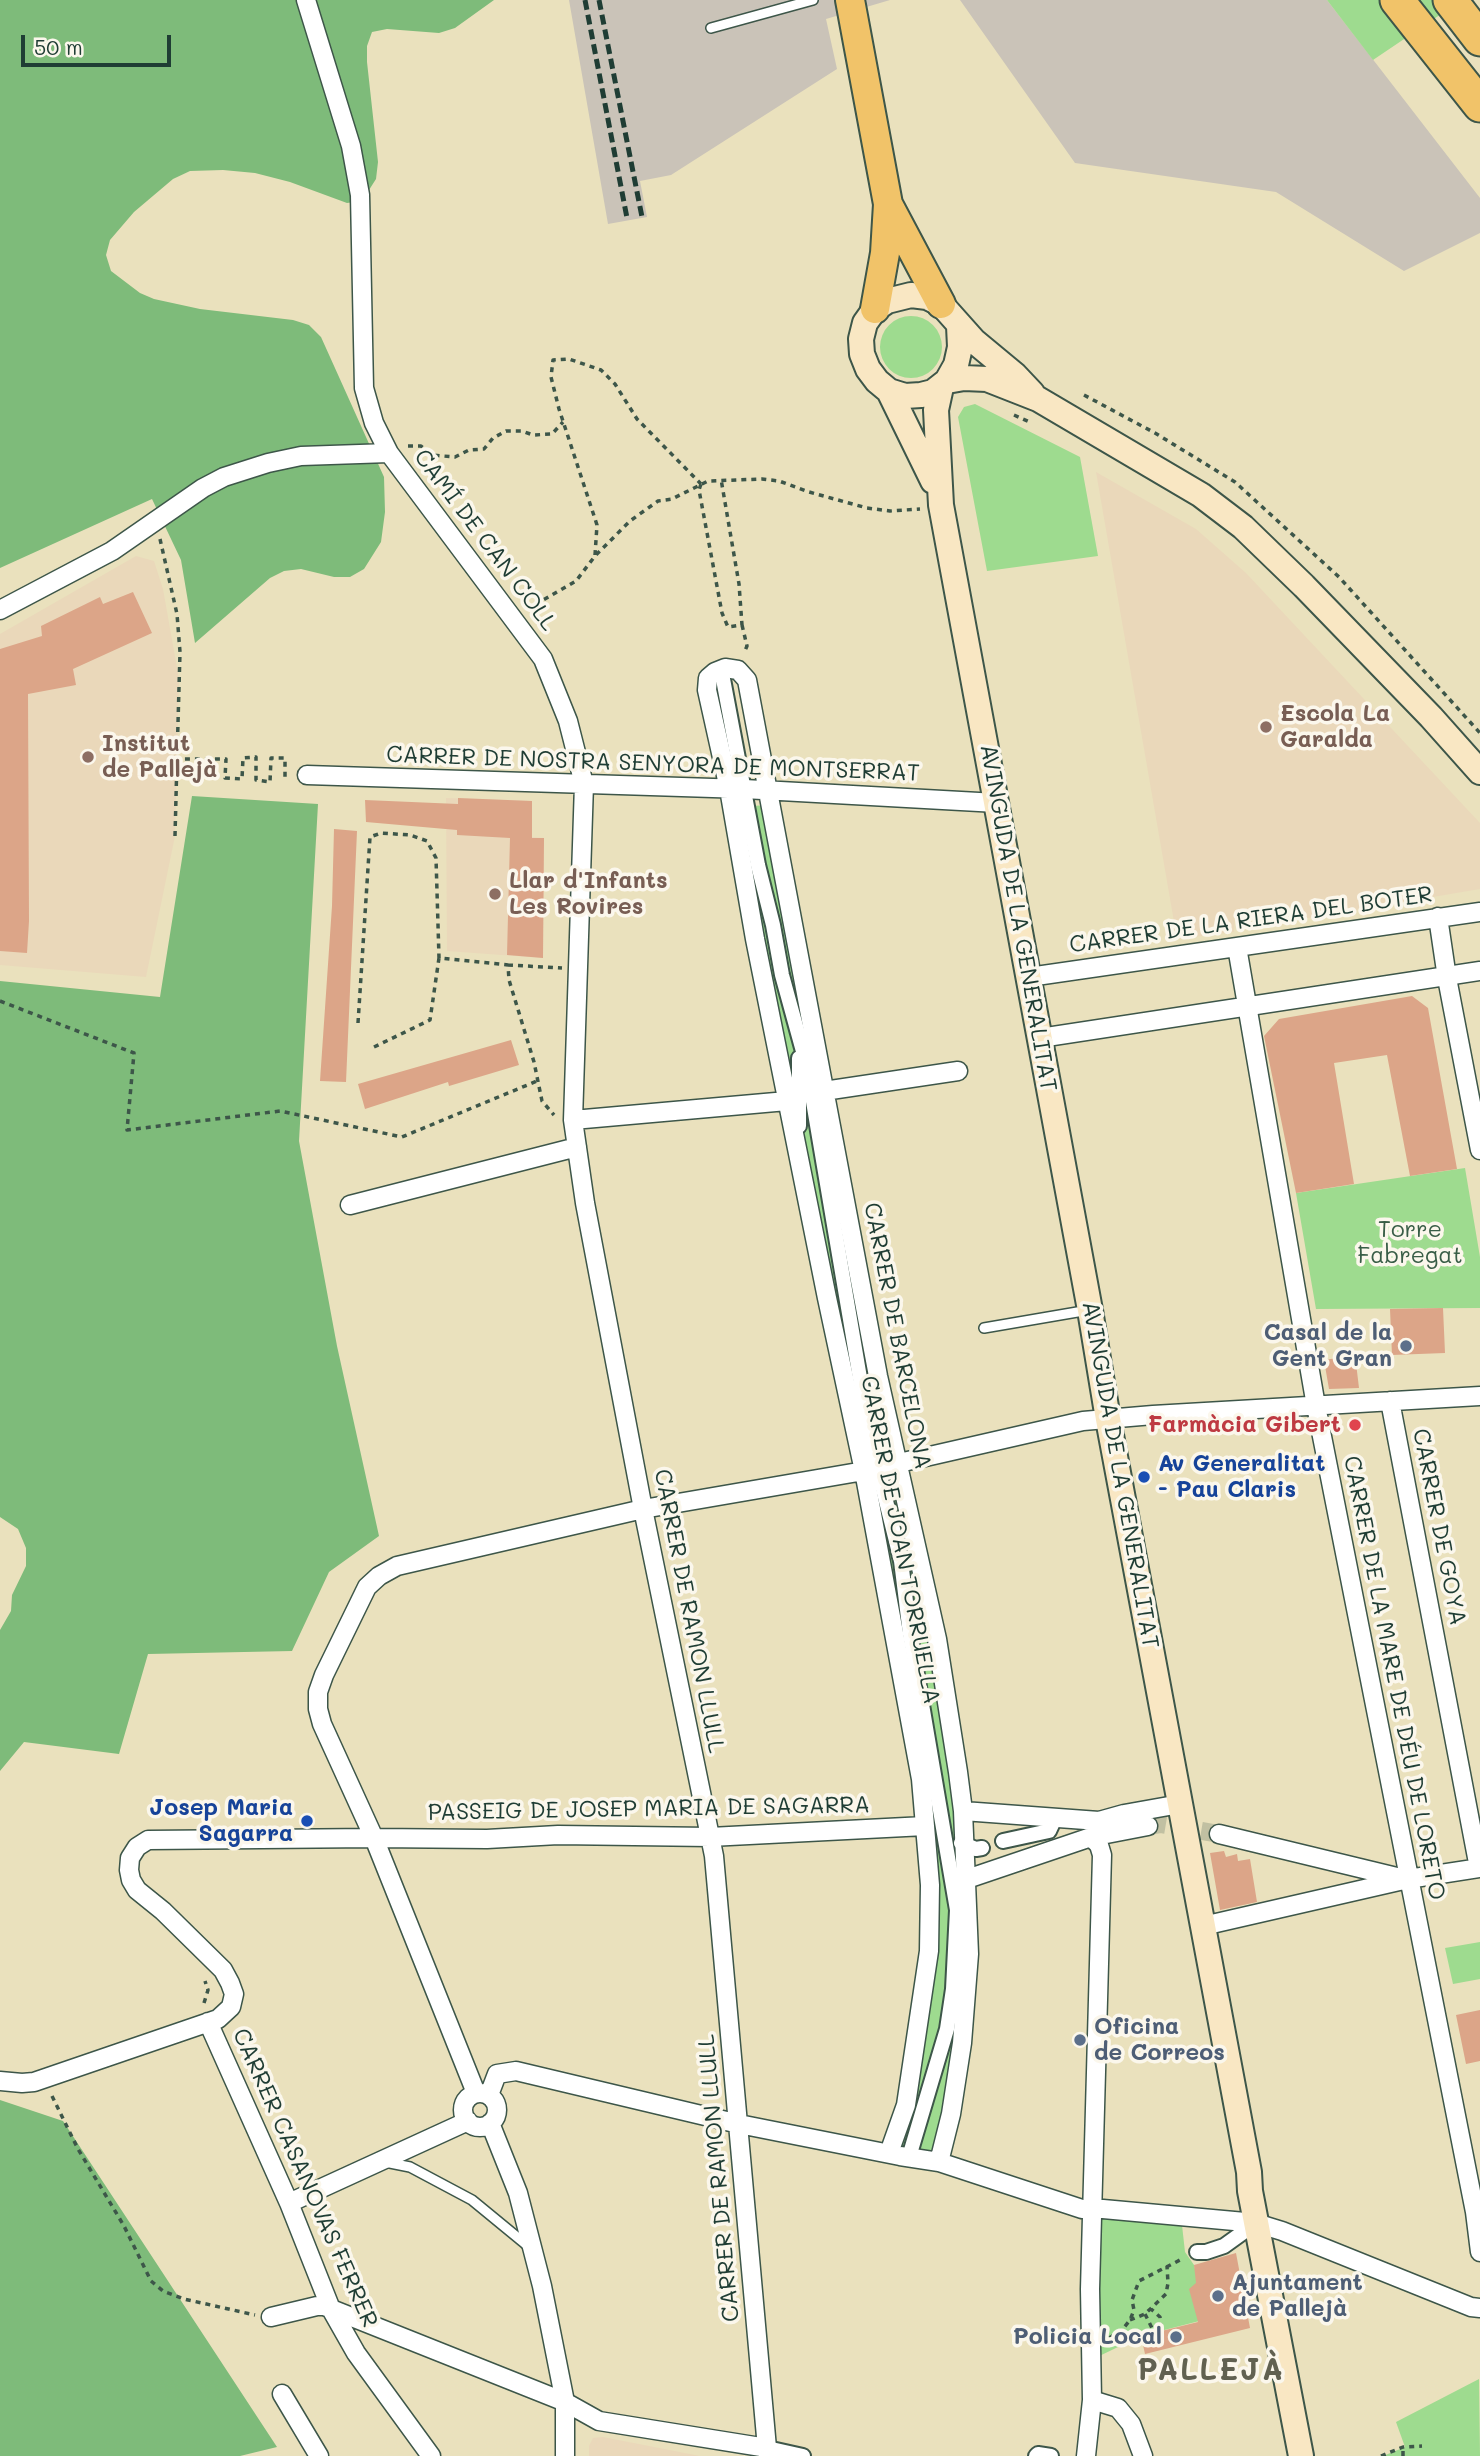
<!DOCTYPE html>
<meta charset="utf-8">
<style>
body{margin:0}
#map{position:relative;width:1480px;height:2456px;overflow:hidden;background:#eae1bd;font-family:Mali,sans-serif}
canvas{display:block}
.scale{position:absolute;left:21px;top:35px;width:150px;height:32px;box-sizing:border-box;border:4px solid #1f3d34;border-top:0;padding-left:9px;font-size:21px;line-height:24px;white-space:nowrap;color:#1f3d34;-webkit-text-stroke:5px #fbf7ec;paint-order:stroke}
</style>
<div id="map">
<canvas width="1480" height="2456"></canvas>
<div class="scale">50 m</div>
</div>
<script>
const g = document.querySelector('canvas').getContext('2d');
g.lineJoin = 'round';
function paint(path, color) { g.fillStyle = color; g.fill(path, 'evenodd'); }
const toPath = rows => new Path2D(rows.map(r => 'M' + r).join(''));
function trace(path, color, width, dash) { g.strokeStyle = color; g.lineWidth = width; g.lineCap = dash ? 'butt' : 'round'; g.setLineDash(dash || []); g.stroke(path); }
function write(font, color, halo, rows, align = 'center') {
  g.font = font + ' Mali,sans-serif'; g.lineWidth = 7; g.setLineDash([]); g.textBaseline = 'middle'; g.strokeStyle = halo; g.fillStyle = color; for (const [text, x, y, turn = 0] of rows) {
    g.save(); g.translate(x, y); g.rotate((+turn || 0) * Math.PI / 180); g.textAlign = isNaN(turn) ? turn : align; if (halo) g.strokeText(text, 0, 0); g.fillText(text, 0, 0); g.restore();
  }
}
paint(toPath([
 [1096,472,1196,529,1246,573,1480,823,1480,889,1291,921,1286,906,1235,914,1234,932,1177,939],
 [136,556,154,561,163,589,179,679,175,836,146,977,0,965,0,634],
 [446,798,532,801,532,837,544,838,543,958,447,951],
 [603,2437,700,2456,589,2456,589,2446,593,2438]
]), '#ead8ba');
paint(toPath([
 [569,0,890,0,826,19,837,69,671,175,640,181,647,217,608,224],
 [960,0,1327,0,1480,198,1480,233,1404,271,1276,192,1075,163]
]), '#cac3b8');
paint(toPath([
 [1327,0,1462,0,1373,60],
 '880 347a31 31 0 1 1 62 0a31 31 0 1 1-62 0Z',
 [975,404,1080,457,1098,556,987,571,958,417,964,407],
 [770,805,937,1639,969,1954,939,2162,889,2153,929,1951,921,1779,732,807],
 [1465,1168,1480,1257,1480,1308,1316,1309,1296,1193],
 [1480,1942,1480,1979,1453,1984,1445,1948],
 [1092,2208,1181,2216,1185,2252,1194,2265,1207,2319,1141,2336,1091,2360],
 [1479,2379,1480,2456,1383,2456,1405,2447,1396,2422]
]), '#9edb8f');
paint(toPath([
 [0,0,494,0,455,28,439,33,387,29,372,32,367,46,367,62,378,162,376,179,362,201,347,203,290,182,255,173,223,170,190,171,173,179,134,212,110,240,106,255,111,271,140,293,154,299,200,309,293,320,309,325,321,337,384,477,385,512,381,542,364,569,350,577,334,577,301,569,284,571,270,578,195,643,181,560,152,499,0,568],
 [192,796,318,804,299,1141,337,1346,379,1536,329,1572,292,1651,148,1654,119,1754,24,1742,0,1771,0,1630,11,1611,12,1595,26,1566,26,1548,18,1529,0,1517,0,981,160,997],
 [0,2100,63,2121,277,2447,240,2456,0,2456]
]), '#7ebb7a');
paint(toPath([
 [133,592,152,633,73,669,76,685,28,694,29,921,27,953,0,951,0,649,42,636,41,626,100,597,103,604],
 [458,798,532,801,532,838,544,838,543,958,507,955,510,838,457,835,457,830,366,822,365,800,458,804],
 [334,829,357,831,346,1082,320,1081,332,906],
 [1412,996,1428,1008,1457,1169,1410,1176,1387,1055,1334,1063,1354,1184,1296,1193,1264,1036,1279,1019],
 [511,1040,519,1065,449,1086,448,1082,365,1109,358,1084],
 [1443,1308,1445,1353,1392,1355,1390,1309],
 [1344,1357,1345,1363,1356,1363,1359,1388,1329,1389,1324,1360],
 [1224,1851,1226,1857,1237,1854,1238,1861,1250,1859,1257,1902,1220,1910,1210,1853],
 [1480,2010,1480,2061,1466,2064,1456,2015],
 [1236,2253,1250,2328,1145,2354,1141,2336,1198,2322,1189,2289,1196,2283,1194,2265]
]), '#dca588');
trace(toPath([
 [1148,1826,1160,1824,1219,1834]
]), '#c1c0a2', 18, [18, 9]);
const service = toPath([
 [711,28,813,0],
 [984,1328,1089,1310],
 [385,2162,410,2167,472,2200,528,2246]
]);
const pedestrian = toPath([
 [723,679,758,865,773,925,782,975,807,1066,870,1437,901,1561,910,1634,957,1910,953,1989,947,2029,909,2157],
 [799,1058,799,1126],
 [1003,1841,1049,1831,1055,1818],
 [961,1843,976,1849,982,1848],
 [1197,2252,1206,2252,1224,2246,1256,2223],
 [766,2456,767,2448,803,2456],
 [1036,2456,1038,2454,1051,2456]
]);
const minor = toPath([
 [0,610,112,551,203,488,224,477,268,463,301,456,389,453],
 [307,775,744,789,997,803],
 [1438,917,1447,978,1480,1150],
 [1237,947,1316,1406,1475,2212,1480,2252],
 [1029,977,1480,912],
 [1040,1038,1480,971],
 [824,1091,958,1071],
 [573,1120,787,1101],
 [350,1205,577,1147],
 [1390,1401,1479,1868],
 [963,1811,1099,1821,1124,1814,1180,1804],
 [1219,1834,1405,1879],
 [967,1879,1091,1837,1148,1826],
 [1203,1926,1408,1879,1480,1868],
 [208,2022,289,2203,331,2309,356,2353,431,2456],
 [0,2081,22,2083,34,2082,218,2019,231,2007,234,1994,230,1983,223,1970,163,1911,137,1890,131,1880,129,1870,130,1858,137,1847,148,1840,374,1838,487,1839,558,1835,710,1837,925,1826],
 [476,2093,374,1838,322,1724,318,1709,318,1692,324,1675,367,1587,379,1576,397,1566,643,1509,864,1471,1083,1421,1153,1415,1480,1396],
 '463 2110a17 17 0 1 1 34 0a17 17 0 1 1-34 0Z',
 [489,2095,497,2074,516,2071,739,2124,900,2156,939,2162,1082,2209,1092,2208,1256,2223,1282,2231,1471,2307,1480,2308],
 [490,2123,518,2193,542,2286,565,2402,565,2456],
 [889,2153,906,2105,929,1951,930,1885,921,1779,864,1471,827,1298,755,939,729,789,707,690,708,678,715,672,725,668,738,670,747,680,878,1376,937,1639,958,1772,963,1811,969,1954,962,2043,951,2114,939,2162],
 [289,2203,468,2121],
 [271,2317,317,2306,324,2306,565,2402,599,2421,767,2448,714,1856,643,1509,585,1203,573,1120,584,784,568,721,543,659,389,453,374,423,364,388,360,195,351,146,306,0],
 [282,2394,319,2456],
 [1092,2400,1118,2408,1131,2424,1143,2456],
 [1086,2456,1092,2400,1090,2289,1102,1855,1099,1845,1091,1837]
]);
const secondary = toPath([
 [959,326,960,347,956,365,947,381,933,392,921,395,905,396,889,391,877,381,868,369,862,354,861,339,865,323,875,309,887,301,911,295,927,297,941,304,974,341,1015,375,1032,393],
 [947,381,964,378,987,379,1038,399,1201,495,1243,527,1304,586,1431,717,1480,772],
 [941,387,936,410,941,505,1090,1310,1108,1419,1249,2172,1250,2191,1301,2456],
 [889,391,933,481]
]);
const primary = toPath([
 [850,0,888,204,885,253,875,309],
 [888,204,941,304]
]);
const motorway = toPath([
 [1397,0,1480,105],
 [1450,0,1480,39]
]);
trace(service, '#3d5649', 12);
trace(pedestrian, '#3d5649', 18);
trace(minor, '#3d5649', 21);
trace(secondary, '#3d5649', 28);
trace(primary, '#3d5649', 32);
trace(motorway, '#3d5649', 37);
trace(toPath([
 [1084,395,1155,433,1235,482,1339,577,1480,733],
 [1014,415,1032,423],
 [408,446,421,446,431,455,455,457,469,450,484,449,493,438,506,431,522,431,533,435,552,434,563,422],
 [701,484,699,490,722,613,728,627,742,625,739,584,721,479],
 [160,539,177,614,180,652,177,759,226,759,225,778,242,779,243,758,256,757,256,780,270,782,271,758,285,758,285,778,288,778],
 [595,555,597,525,559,409,551,377,553,360,569,359,601,370,615,384,637,419,701,484],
 [526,607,531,607,576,581,595,556,630,521,658,501,672,499,708,481,762,479,779,481,809,492,867,508,890,511,920,509],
 [742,625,747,646,744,653],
 [175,836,177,759],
 [508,965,562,968],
 [0,1001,134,1053,127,1130,280,1111,402,1137,537,1081],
 [358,1023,370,837,381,833,410,835,427,841,436,858,439,958,508,965,509,980,534,1062,542,1101,554,1115],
 [374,1047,430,1020,439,958],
 [204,2003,208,1990,205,1981],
 [52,2096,78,2149,124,2226,151,2281,163,2291,184,2299,255,2315],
 [1145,2314,1154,2332,1161,2331,1160,2317,1151,2309],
 [1130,2320,1145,2314,1166,2294,1168,2283,1167,2266],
 [1109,2338,1122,2330,1130,2320,1134,2310,1132,2300,1139,2281,1182,2259],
 [1381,2456,1403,2447,1422,2446],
 [1403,2456,1403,2447]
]), '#3d5649', 3.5, [5, 5]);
trace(service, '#fff', 9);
trace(pedestrian, '#fff', 14);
trace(minor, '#fff', 18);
trace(secondary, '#f9e7c3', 24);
trace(primary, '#f1c369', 28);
trace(motorway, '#f1c369', 33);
trace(toPath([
 [585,0,627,218],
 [599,0,642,217]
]), '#1f3d34', 5, [10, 5]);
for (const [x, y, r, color] of [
 [1266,727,7,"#8d6e63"],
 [88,757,7,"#8d6e63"],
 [495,894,7,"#8d6e63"],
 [1406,1346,7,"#5c6f8a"],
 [1355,1425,7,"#e0444e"],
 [1144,1477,7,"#1a4fb4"],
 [307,1821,7,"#1a4fb4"],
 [1080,2040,7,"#5c6f8a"],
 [1218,2296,7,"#5c6f8a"],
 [1176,2337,7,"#5c6f8a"]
]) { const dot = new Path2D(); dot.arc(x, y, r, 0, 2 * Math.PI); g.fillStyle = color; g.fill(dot); trace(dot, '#fbf7ec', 2.5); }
write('23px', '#1f3d34', '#fbf7ec', [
 ["CAMÍ DE CAN COLL",485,540,53],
 ["CARRER DE NOSTRA SENYORA DE MONTSERRAT",653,764,2],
 ["AVINGUDA DE LA GENERALITAT",1018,918,80],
 ["CARRER DE LA RIERA DEL BOTER",1251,920,-8],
 ["CARRER DE BARCELONA",897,1336,79],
 ["AVINGUDA DE LA GENERALITAT",1120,1475,80],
 ["CARRER DE GOYA",1439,1527,79],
 ["CARRER DE JOAN TORRUELLA",900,1540,79],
 ["CARRER DE RAMON LLULL",689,1611,79],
 ["CARRER DE LA MARE DE DÉU DE LORETO",1394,1678,79],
 ["PASSEIG DE JOSEP MARIA DE SAGARRA",649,1809,-1],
 ["CARRER CASANOVAS FERRER",305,2178,66],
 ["CARRER DE RAMON LLULL",719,2178,-95]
]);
write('bold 23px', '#785e54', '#fbf7ec', [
 ["Escola La",1280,714],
 ["Garalda",1280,740],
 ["Institut",102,744],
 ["de Pallejà",102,770],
 ["Llar d'Infants",509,881],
 ["Les Rovires",509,907]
], 'left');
write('23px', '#385d46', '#fbf7ec', [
 ["Torre",1410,1230],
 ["Fabregat",1410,1256]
]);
write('bold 23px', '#4e5e75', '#fbf7ec', [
 ["Casal de la",1392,1333],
 ["Gent Gran",1392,1359],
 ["Oficina",1094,2027,"left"],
 ["de Correos",1094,2053,"left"],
 ["Ajuntament",1232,2283,"left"],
 ["de Pallejà",1232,2309,"left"],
 ["Policia Local",1162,2337]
], 'right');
write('bold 23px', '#be3a42', '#fbf7ec', [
 ["Farmàcia Gibert",1341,1425]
], 'right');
write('bold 23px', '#164399', '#fbf7ec', [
 ["Av Generalitat",1158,1464],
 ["- Pau Claris",1158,1490],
 ["Josep Maria",293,1808,"right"],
 ["Sagarra",293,1834,"right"]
], 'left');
g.letterSpacing = '2px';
write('bold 30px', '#616151', '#fbf7ec', [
 ["PALLEJÀ",1211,2371]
]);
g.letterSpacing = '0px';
</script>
